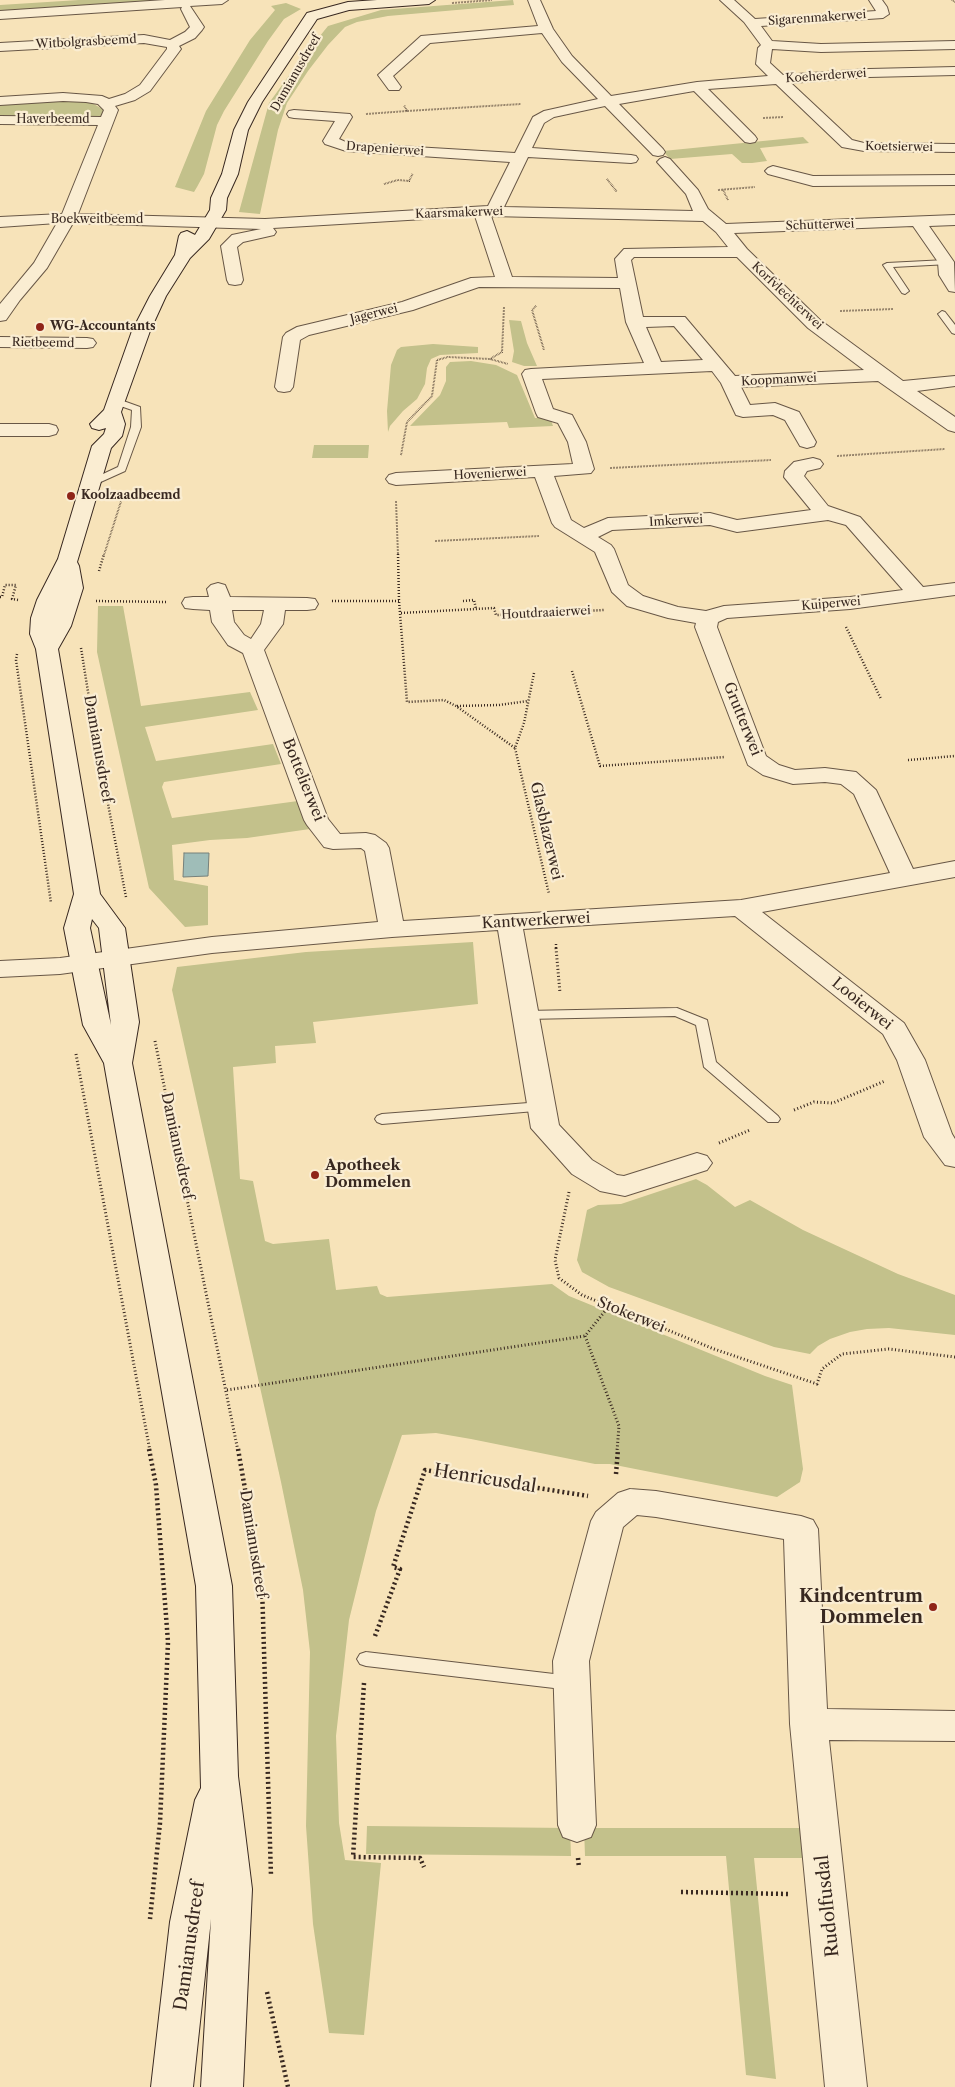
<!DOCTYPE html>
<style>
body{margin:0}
canvas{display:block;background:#f7e3b9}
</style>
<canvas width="955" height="2087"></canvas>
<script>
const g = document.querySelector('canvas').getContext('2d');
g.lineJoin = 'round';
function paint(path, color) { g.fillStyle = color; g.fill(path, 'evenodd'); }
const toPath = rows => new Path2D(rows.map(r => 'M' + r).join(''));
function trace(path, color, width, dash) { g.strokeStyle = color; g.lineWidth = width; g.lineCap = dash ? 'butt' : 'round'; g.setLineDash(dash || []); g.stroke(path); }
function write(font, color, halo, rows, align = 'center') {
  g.font = font + ' "Libre Caslon Text",serif'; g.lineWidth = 4.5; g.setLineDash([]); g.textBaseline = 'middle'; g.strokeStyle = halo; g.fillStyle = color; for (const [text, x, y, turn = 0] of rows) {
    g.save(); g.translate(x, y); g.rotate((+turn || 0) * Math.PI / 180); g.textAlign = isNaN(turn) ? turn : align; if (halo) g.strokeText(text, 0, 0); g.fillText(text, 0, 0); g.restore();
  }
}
paint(toPath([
 [79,0,184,0,0,11,0,5],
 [513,0,514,5,388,16,357,22,345,27,328,45,308,71,287,103,278,130,260,214,239,212,269,103,295,67,328,26,381,10],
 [286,3,301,9,284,19,268,41,224,111,217,125,204,174,197,187,194,192,175,187,206,111,250,40,275,10,271,6],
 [62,100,92,103,104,110,103,115,98,118,0,118,0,105],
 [803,137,809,143,760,148,767,161,752,163,742,163,732,154,670,159,663,151],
 [509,320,521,321,527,343,537,366,524,366,512,362,514,351],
 [433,344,478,347,478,353,440,355,431,359,427,368,425,384,417,399,403,411,390,426,388,432,387,411,391,365,397,350,401,347],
 [471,361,496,365,517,375,535,418,550,417,553,426,509,428,507,422,410,426,440,395,446,381,446,367,450,362],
 [314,445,369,445,368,458,312,458],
 [98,606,123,606,141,706,250,692,258,710,145,727,156,761,273,744,281,764,164,782,162,787,172,818,298,801,310,829,247,838,210,840,172,845,174,880,208,886,208,925,185,927,149,888,97,652],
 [473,942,478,1004,313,1022,316,1043,275,1046,276,1063,233,1067,240,1179,253,1181,265,1241,273,1244,329,1239,336,1290,377,1286,380,1294,387,1297,552,1284,569,1296,765,1376,792,1385,803,1469,800,1482,777,1497,610,1464,595,1464,471,1439,436,1433,402,1435,376,1511,349,1620,336,1736,339,1823,345,1860,381,1863,364,2035,329,2033,313,1924,306,1826,310,1652,303,1590,281,1482,172,990,177,967,306,952],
 [696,1179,707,1185,735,1207,750,1200,803,1230,898,1274,955,1295,955,1335,889,1328,867,1329,850,1332,830,1339,818,1346,810,1354,774,1347,609,1287,582,1272,577,1260,587,1210,598,1205,621,1204],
 [367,1826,570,1828,571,1856,366,1854],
 [584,1828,802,1828,805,1858,754,1858,776,2079,746,2075,726,1856,585,1856]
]), '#c3c18b');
const water = toPath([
 [184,853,209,853,208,876,183,877,184,853]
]);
paint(water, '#9fbdb8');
trace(water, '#76817b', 1);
const lane = toPath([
 [946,260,950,262,949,264,893,267,909,291,905,294,902,293,883,265,887,263,946,260],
 [942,311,945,312,955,325,955,334,952,333,938,314,942,311],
 [115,398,140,407,141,427,125,471,94,485,88,485,88,481,118,467,131,427,132,410,112,403,110,401,115,398],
 [677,1008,707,1020,716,1062,778,1116,780,1119,778,1122,768,1122,704,1067,696,1025,675,1016,526,1019,519,1015,526,1011,677,1008],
 [542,1102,547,1104,549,1107,547,1110,382,1124,377,1122,375,1119,377,1116,382,1114,542,1102],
 [366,1652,571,1676,577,1678,580,1683,577,1688,571,1690,366,1666,360,1664,357,1659,360,1654,366,1652]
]);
const street = toPath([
 [165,0,228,0,222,4,190,6,204,27,202,30,195,38,179,46,181,49,150,91,135,100,115,106,118,110,78,214,265,219,488,206,510,162,346,151,325,144,323,141,335,121,294,118,289,117,287,114,289,111,294,110,350,114,352,117,339,139,348,143,515,153,533,117,544,111,598,99,562,62,542,33,430,43,393,76,401,87,399,90,389,90,378,75,421,36,538,26,528,0,540,0,553,29,572,56,611,96,697,82,768,76,756,64,758,48,761,45,744,22,720,0,734,0,755,19,876,11,869,0,882,0,887,7,889,14,883,18,761,26,772,41,821,44,955,41,955,49,821,52,772,49,770,63,783,75,869,69,955,67,955,75,869,77,791,83,852,140,864,143,955,144,955,152,864,151,842,147,776,84,708,89,755,136,757,139,755,142,750,143,745,142,694,91,619,104,663,149,665,152,663,155,658,156,653,155,605,106,554,117,544,123,532,148,631,155,636,156,638,159,636,162,631,163,528,157,504,207,693,211,686,194,657,162,660,159,665,157,670,159,698,190,708,209,726,224,955,215,955,225,929,226,954,262,955,292,949,291,939,275,938,262,913,226,734,233,747,249,820,320,903,381,955,376,955,386,917,391,955,417,955,432,948,430,878,381,741,387,750,405,775,403,799,412,816,442,814,446,807,448,800,446,785,420,773,415,743,417,736,415,721,383,712,371,542,379,553,409,572,415,586,442,594,469,591,473,554,476,571,520,584,528,608,518,710,513,737,520,811,510,784,477,785,471,794,462,813,458,820,460,823,464,820,468,807,471,804,476,828,506,860,517,923,587,955,583,955,595,850,609,727,618,718,622,717,627,766,756,779,765,795,770,825,768,856,772,876,790,913,869,955,861,955,877,762,912,904,1023,925,1060,952,1134,955,1139,955,1167,945,1165,924,1137,897,1060,883,1034,735,916,523,929,559,1125,592,1160,617,1175,624,1176,697,1153,707,1156,712,1163,707,1170,625,1196,600,1191,572,1174,531,1128,498,930,392,937,212,953,60,974,0,977,0,961,60,958,212,937,378,922,365,851,361,848,333,849,324,847,307,825,304,820,243,653,228,645,212,622,210,610,193,609,185,608,182,603,185,598,193,597,209,597,207,589,211,585,218,583,225,585,230,597,307,598,315,599,318,604,315,609,307,610,285,610,283,624,264,650,328,819,340,834,366,833,375,835,386,843,389,848,403,921,741,900,890,873,854,794,841,784,825,782,793,784,763,775,748,765,695,627,696,623,668,618,627,606,612,592,595,552,555,527,552,523,535,477,396,485,389,483,386,479,389,475,396,473,573,464,568,442,558,423,538,417,536,413,522,374,525,370,531,369,644,363,626,322,620,288,479,287,413,310,309,335,300,340,293,387,290,391,284,392,278,391,275,387,283,337,286,333,297,327,402,302,471,278,495,277,475,216,273,228,276,232,274,235,243,242,237,247,243,280,241,284,235,285,229,284,227,280,221,246,232,235,261,229,73,223,47,268,20,300,6,320,0,321,0,304,34,263,57,223,0,227,0,217,62,214,98,125,0,124,0,116,101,117,104,110,98,104,86,102,63,101,0,105,0,97,63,93,102,96,109,99,125,94,140,85,167,49,167,47,144,43,0,51,0,43,144,35,170,40,185,32,190,27,181,9,182,7,0,19,0,11,165,0],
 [491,216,703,221,716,232,728,247,624,249,615,259,618,278,512,277,491,216],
 [634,257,737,257,808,328,864,370,735,376,685,317,643,317,631,260,634,257],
 [674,326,703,360,661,362,646,327,674,326],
 [828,520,846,525,903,590,850,597,724,606,706,611,678,607,643,596,628,585,614,549,611,545,598,537,612,530,710,525,737,532,828,520],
 [232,610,264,610,261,624,251,639,244,635,234,622,232,610],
 [773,166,813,176,955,175,955,185,813,186,768,174,765,171,768,168,773,166],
 [0,337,87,338,93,339,96,343,93,347,87,348,0,347,0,337],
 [0,424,49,424,56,426,58,430,56,434,49,436,0,436,0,424],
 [630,1489,656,1491,801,1516,813,1520,818,1529,827,1709,955,1711,955,1741,829,1740,867,2087,825,2087,790,1724,784,1539,656,1517,637,1515,623,1527,589,1661,596,1825,591,1837,577,1842,563,1837,558,1825,553,1661,591,1521,596,1512,618,1493,630,1489]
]);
const secondary = toPath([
 [377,0,435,0,429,4,349,10,317,19,262,102,248,130,238,174,227,198,226,210,209,239,190,258,166,296,150,331,121,412,125,424,122,436,111,448,77,562,79,566,83,588,71,626,58,649,100,894,125,928,139,1022,132,1063,232,1586,238,1776,252,1889,243,2087,201,2087,211,1919,193,2087,151,2087,170,1922,195,1800,201,1788,196,1586,104,1063,83,1025,64,928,74,894,36,649,30,634,31,618,37,600,58,559,92,446,104,434,106,428,99,430,92,428,90,424,104,410,132,331,150,296,175,255,179,236,181,233,187,231,195,235,210,210,211,198,222,174,234,130,248,102,307,13,348,2,377,0],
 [92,919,99,928,111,1025,90,928,92,919]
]);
trace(lane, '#685746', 2);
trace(street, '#685746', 2);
trace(secondary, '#382820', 2);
trace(toPath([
 [952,0,955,2],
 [452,3,492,0],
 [407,111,521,104],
 [366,114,407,111,404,105],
 [763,118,784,117],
 [607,179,617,192],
 [384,184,398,180,409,181,413,173],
 [718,190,755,187],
 [723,190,728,200],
 [536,306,532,310,544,350],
 [840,311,893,309],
 [490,359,502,352,504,307],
 [401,455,407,422,432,396,437,360,448,357,490,359,508,364],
 [837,456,945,449],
 [610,468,771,460],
 [396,501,398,555],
 [435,541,539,536],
 [104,555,124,492]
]), '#382820', 2, [0.5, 1]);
trace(toPath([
 [398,554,399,601,407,702,444,700,456,706,515,748],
 [99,571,104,554],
 [0,597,2,597,5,585,16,585,12,599,18,600],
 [96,601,167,602],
 [332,601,399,601],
 [463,601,474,600,476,609],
 [401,613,494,608,496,615,605,610],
 [846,627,881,699],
 [81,648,96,742,126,897],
 [17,654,16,660,51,903],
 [572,671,600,766,725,757],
 [534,673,524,723,515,748,549,894],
 [457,706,499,705,528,701],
 [908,760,955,756],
 [556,944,556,950]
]), '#382820', 2.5, [1, 2]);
trace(toPath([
 [556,948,560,993],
 [155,1041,238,1451],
 [76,1054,150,1451],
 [794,1110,814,1102,833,1103,885,1081],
 [719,1143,750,1130],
 [569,1192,555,1260,559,1278,582,1295,714,1349,817,1384,822,1369,842,1354,889,1349,955,1357],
 [609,1306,585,1336,619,1426,617,1451],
 [227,1390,585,1336]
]), '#382820', 3, [1, 2.5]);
trace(toPath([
 [149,1449,156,1485,168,1642,160,1823,150,1919],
 [238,1449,262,1586,271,1876],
 [616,1474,618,1449],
 [375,1636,400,1569,393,1567,425,1470,588,1496],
 [364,1683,353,1857,420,1858,424,1867],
 [578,1858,579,1868],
 [681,1892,788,1894],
 [267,1992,288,2087]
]), '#382820', 4.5, [2, 3]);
paint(lane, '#faedd2');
paint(street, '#faedd2');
paint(secondary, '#faedd2');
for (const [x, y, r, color] of [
 [40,327,5,"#8f2418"],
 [71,496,5,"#8f2418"],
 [315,1175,5,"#8f2418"],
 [933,1607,5,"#8f2418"]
]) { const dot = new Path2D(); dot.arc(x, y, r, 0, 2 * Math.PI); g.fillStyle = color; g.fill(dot); trace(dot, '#faedd2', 2); }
write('12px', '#382820', '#faedd2', [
 ["Sigarenmakerwei",817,18,-4],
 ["Witbolgrasbeemd",86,42,-3],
 ["Damianusdreef",296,73,-60],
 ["Koeherderwei",826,76,-4],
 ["Haverbeemd",53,120],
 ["Koetsierwei",899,147,1],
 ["Drapenierwei",385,149,4],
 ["Kaarsmakerwei",459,213,-2],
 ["Boekweitbeemd",97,220],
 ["Schutterwei",820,225,-2],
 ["Korfvlechterwei",787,296,43],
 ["Jagerwei",374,314,-14],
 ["Rietbeemd",43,343,1],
 ["Koopmanwei",779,380,-3],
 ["Hovenierwei",490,474,-3],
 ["Imkerwei",676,521,-3],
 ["Kuiperwei",831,604,-5],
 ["Houtdraaierwei",546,613,-3]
]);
write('bold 12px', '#382820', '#faedd2', [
 ["WG-Accountants",50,327],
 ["Koolzaadbeemd",81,496]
], 'left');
write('15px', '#382820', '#faedd2', [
 ["Grutterwei",742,719,68],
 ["Damianusdreef",98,749,80],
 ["Bottelierwei",303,780,68],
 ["Glasblazerwei",546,831,77],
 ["Kantwerkerwei",536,921,-3],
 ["Looierwei",862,1004,39],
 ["Damianusdreef",177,1146,78],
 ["Stokerwei",631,1315,22],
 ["Damianusdreef",253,1544,81]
]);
write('bold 15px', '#382820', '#faedd2', [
 ["Apotheek",325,1166],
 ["Dommelen",325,1183]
], 'left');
write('18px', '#382820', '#faedd2', [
 ["Henricusdal",485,1479,9],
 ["Rudolfusdal",828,1906,-96],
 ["Damianusdreef",190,1946,-82]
]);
write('bold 18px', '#382820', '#faedd2', [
 ["Kindcentrum",923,1597],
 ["Dommelen",923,1618]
], 'right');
</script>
